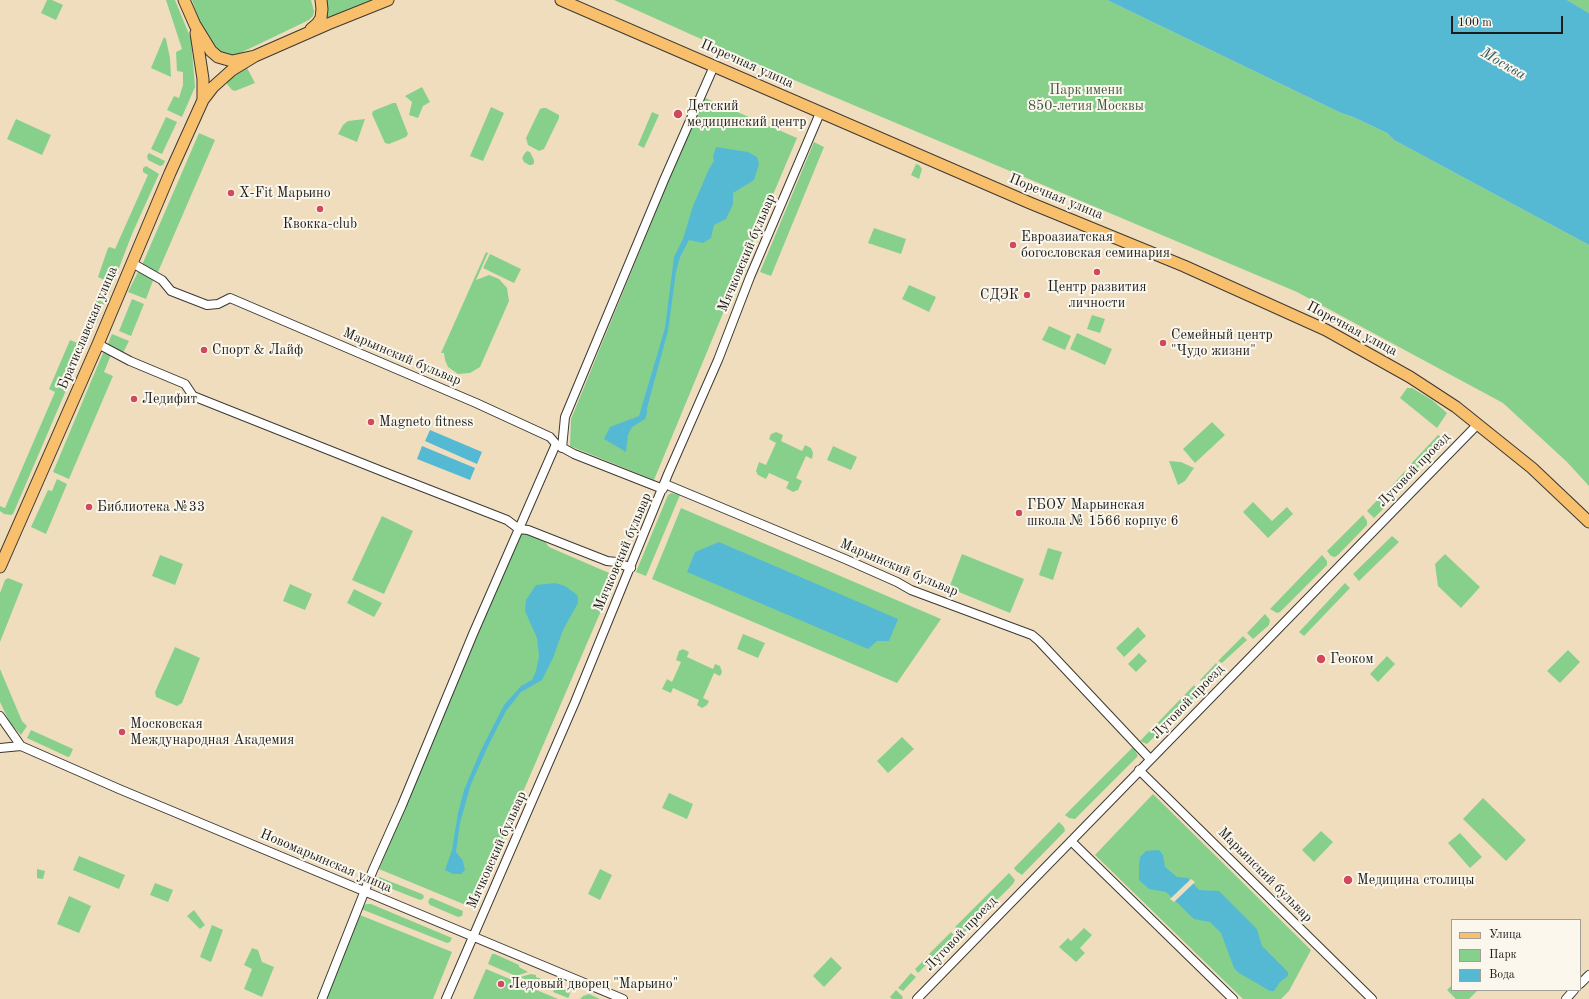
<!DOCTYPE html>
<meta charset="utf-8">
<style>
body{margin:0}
#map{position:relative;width:1589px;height:999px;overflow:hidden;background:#f0ddbd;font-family:"Old Standard TT",serif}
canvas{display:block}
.legend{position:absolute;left:1451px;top:919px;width:130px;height:72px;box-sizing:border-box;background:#fbf7ec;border:1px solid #a29f99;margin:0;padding:5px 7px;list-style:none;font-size:12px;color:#1c1c1c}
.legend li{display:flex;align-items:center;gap:8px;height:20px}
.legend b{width:20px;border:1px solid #a29f99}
.scale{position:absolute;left:1451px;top:16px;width:112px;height:18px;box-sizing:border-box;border:2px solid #1c1c1c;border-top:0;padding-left:5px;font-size:12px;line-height:14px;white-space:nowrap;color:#1c1c1c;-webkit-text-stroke:3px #fbf7ec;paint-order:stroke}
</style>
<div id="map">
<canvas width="1589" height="999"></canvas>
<ul class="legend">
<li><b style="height:5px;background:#f8bf6c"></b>Улица</li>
<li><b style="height:11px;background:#87d08c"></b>Парк</li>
<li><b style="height:11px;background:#55b9d3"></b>Вода</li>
</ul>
<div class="scale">100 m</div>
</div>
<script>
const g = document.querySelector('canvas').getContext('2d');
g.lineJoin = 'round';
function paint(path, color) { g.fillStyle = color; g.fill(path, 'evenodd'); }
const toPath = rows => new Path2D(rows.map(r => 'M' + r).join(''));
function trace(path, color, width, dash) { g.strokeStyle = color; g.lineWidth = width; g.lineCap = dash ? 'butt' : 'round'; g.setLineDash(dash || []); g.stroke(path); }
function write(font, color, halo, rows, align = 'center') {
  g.font = font + ' "Old Standard TT",serif'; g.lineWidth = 4; g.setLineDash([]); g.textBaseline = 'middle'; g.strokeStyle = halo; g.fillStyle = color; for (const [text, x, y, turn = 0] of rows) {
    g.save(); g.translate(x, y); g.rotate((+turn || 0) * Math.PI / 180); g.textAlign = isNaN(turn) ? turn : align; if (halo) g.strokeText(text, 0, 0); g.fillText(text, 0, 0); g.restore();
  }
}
paint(toPath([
 [47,0,52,0,63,5,56,20,41,13],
 [166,0,175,0,191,39,195,87,182,117,167,110,174,96,179,98,183,85,183,72,177,71,176,52,182,49],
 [192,0,311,0,314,11,313,16,309,20,234,56,225,56,215,48,203,31],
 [326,0,375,0,327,18,326,17],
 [614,0,1107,0,1341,113,1353,117,1387,133,1394,140,1589,245,1589,486,1567,462,1503,403,1297,292,775,72],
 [1567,0,1589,0,1589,13],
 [164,37,166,39,170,58,171,77,151,68],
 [246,66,255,83,235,91,232,90,227,84,228,79],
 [422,87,430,102,423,106,418,118,409,115,412,102,405,96],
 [703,97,797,138,750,249,741,259,739,264,738,277,654,480,570,446,571,419],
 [393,103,396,103,408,134,406,137,389,144,385,143,372,114,373,111],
 [491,107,504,113,483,161,470,156],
 [543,108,546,108,559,115,559,118,544,149,539,151,528,145,526,138,540,109],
 [652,112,659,115,644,148,638,145],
 [166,117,177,122,162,154,151,149],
 [16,119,51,135,42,155,7,139],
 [365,119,357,142,338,134,343,125,348,121],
 [199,133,215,140,158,272,142,265],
 [814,142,824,147,771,276,760,272],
 [527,151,530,152,534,160,534,163,532,165,529,165,524,162,522,158,525,153],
 [149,153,165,161,163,165,160,166,148,160,147,156],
 [916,164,919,165,922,169,919,179,911,175],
 [146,166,159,174,132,234,109,294,104,295,100,292,104,280,98,277,108,248,110,247,115,249,148,175,143,172,143,168],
 [874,228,906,239,901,254,868,243],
 [486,252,488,253,476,280,489,275,499,279,507,288,509,301,480,367,470,373,458,374,448,367,445,360,444,353,441,353],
 [490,254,521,269,514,283,483,268],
 [139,270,154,278,146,299,128,292],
 [909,285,936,297,929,312,902,299],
 [97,299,104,303,97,322,90,319,89,317],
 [132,299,144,304,131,336,119,331],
 [1092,315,1105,319,1100,333,1087,329],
 [1049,326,1071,336,1065,350,1042,340],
 [1077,333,1112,349,1105,365,1070,349],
 [112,334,129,341,123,353,107,346],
 [70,340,85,346,13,514,11,515,4,514,0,511,0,506,5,508,55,392,49,389],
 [103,353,111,355,104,372,113,376,69,479,53,472],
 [1407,388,1412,388,1432,400,1447,413,1437,428,1400,398],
 [1212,422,1225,435,1195,463,1183,449],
 [776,432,783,435,781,441,802,451,805,445,811,448,813,453,812,459,806,456,796,478,802,481,798,490,793,492,786,488,789,482,769,473,766,479,758,475,756,471,759,462,766,465,776,443,769,439,771,434],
 [1438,435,1445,440,1413,473,1407,468],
 [833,446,857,457,851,470,827,460],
 [1169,461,1181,462,1194,468,1185,481,1178,485],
 [1405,471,1413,477,1395,497,1388,490],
 [57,479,67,484,46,534,31,527,48,490,52,491],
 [671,493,680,495,646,576,636,572,668,495],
 [1381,496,1383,496,1388,504,1374,518,1367,511],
 [1253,502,1272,521,1287,507,1293,514,1268,538,1243,512],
 [681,508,941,619,897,683,652,579],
 [1363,515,1367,521,1367,525,1338,555,1335,557,1331,556,1327,551],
 [382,516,413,531,384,594,352,580],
 [520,532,526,532,543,539,549,547,616,576,473,908,379,869],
 [1392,536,1399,542,1359,581,1353,574],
 [1048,548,1062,552,1053,580,1039,575],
 [962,554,1024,579,1010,613,949,588],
 [1445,554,1480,587,1461,608,1438,586,1435,564],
 [160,555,183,564,175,585,152,576],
 [1322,555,1327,561,1327,565,1280,612,1277,613,1270,609],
 [8,578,23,584,0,642,0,593,5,580],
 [1345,583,1350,588,1304,636,1299,632],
 [290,584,312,594,305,610,283,601],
 [354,589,382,603,374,617,347,603],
 [1265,614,1270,620,1269,625,1253,639,1247,633],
 [1138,627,1146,636,1124,657,1116,648],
 [743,634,765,643,758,658,737,649],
 [1243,636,1247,640,1222,663,1218,661],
 [175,647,200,658,182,703,177,706,156,697,155,692],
 [683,649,689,652,687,657,713,669,715,664,720,666,722,672,720,676,714,673,703,698,709,701,707,705,702,708,697,705,699,700,673,688,671,693,662,689,667,679,672,682,681,662,676,660,679,651],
 [1568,650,1580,662,1560,683,1547,671],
 [1139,653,1147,661,1136,672,1128,664],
 [1387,656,1395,664,1378,682,1370,674],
 [1216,663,1218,665,1212,670,1213,672,1203,683,1200,680],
 [0,669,22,721,27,726,21,735,10,723,0,702],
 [1194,685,1200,692,1147,744,1140,741],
 [31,730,73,749,70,756,68,757,27,738],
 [902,737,914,749,888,773,877,761],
 [1133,747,1138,756,1075,819,1069,818,1065,815],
 [669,793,693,804,687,819,662,808],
 [1153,794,1311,950,1289,991,1281,999,1243,999,1095,855],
 [1483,798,1526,840,1506,861,1463,819],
 [1059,822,1064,827,1065,831,1022,875,1016,871,1014,868],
 [1321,831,1333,842,1314,862,1302,850],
 [1460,833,1482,857,1470,868,1448,843],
 [79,856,125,875,119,889,73,870],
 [37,869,45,871,43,879,37,878],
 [600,869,612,875,600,900,588,894],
 [1009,873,1015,880,1013,884,966,931,964,932,955,927],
 [379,877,422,894,424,896,423,899,420,900,382,885,377,881],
 [155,883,173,890,168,902,150,895],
 [69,896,91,906,79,933,57,924],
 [430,898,432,898,463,911,462,916,458,917,430,905,428,902],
 [366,904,371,904,452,938,450,942,447,943,361,909],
 [194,910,205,925,200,929,187,916],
 [360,915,452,952,433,999,326,999],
 [212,925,223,930,211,962,200,957],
 [1084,928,1092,935,1080,948,1085,953,1076,962,1059,947,1068,938,1071,941],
 [951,932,956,937,957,940,955,944,938,962,929,954],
 [252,948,258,950,262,962,274,967,262,997,244,989,252,969,244,965],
 [492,954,495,954,519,965,519,967,528,972,516,976,488,964],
 [831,957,842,968,824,987,813,976],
 [927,957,930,961,918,973,915,969],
 [486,969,558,999,473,999],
 [911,973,916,977,903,991,898,988],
 [531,974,536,975,536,977,550,982,547,989,520,977],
 [1452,985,1452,990,1478,990,1469,999,1456,999,1447,990],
 [558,986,570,992,569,997,568,998,553,992,555,988],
 [896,990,903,997,902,999,892,999,890,997],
 [589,994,600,999,580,999,583,996]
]), '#87d08c');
paint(toPath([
 [1107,0,1567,0,1589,13,1589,245,1394,140,1387,133,1353,117,1341,113],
 [716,147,748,152,757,157,759,164,754,180,733,193,733,204,726,219,714,225,711,238,703,243,689,240,680,257,676,272,668,331,647,408,647,413,645,419,632,427,628,435,626,452,604,439,610,427,639,416,665,328,674,257,683,239,693,206,709,169,714,161,713,157],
 [430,430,482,452,477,464,425,441],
 [422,446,475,468,470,480,417,459],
 [719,542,898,619,889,641,877,641,868,649,687,572,695,552],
 [555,583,565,586,576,594,578,597,578,603,563,630,553,658,542,680,521,692,506,711,489,744,471,784,460,823,456,852,463,861,465,870,461,874,453,874,445,870,452,850,458,813,464,790,472,771,481,750,504,705,521,686,532,680,536,671,539,656,537,638,525,611,526,600,536,585],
 [1159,850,1163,855,1165,867,1177,877,1188,878,1199,890,1219,891,1257,929,1262,946,1288,972,1288,976,1280,982,1274,991,1270,991,1239,973,1234,968,1221,933,1210,922,1194,919,1166,892,1149,889,1139,880,1139,866,1140,857,1146,851]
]), '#55b9d3');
paint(toPath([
 [1191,879,1195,882,1174,902,1170,899]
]), '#f0ddbd');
const minor = toPath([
 [132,263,162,280,171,291,207,305,218,304,230,298,476,403,550,437,556,444,574,454,663,489],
 [98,344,130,361,185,384,193,396,198,398,394,476,507,520,519,529,528,530,607,561,616,562,631,568],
 [562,448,565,417,664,180,714,66],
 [665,484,845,559,897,582,911,590,1032,635,1039,641,1150,759],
 [0,716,21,746],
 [0,748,21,746,119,789,623,999],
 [1139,770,1372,999],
 [1071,841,1233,999],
 [1580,984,1589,975],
 [322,999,373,870,402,805,473,634,556,444],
 [446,999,575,702,668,474,718,360,750,277,820,113],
 [917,999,1478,424],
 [1566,999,1574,990]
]);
const major = toPath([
 [184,0,195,25,211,51,218,57,232,61,255,56,328,24,388,0],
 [561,0,1030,203,1184,266,1326,330,1410,377,1456,407,1532,468,1589,522],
 [311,29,317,24,321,18,322,9,321,0],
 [196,33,203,79,203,100],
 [0,567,98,344,170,173,203,100,213,87,232,70,255,56]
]);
trace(minor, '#3c3934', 10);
trace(major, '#3c3934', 13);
trace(minor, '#fff', 8);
trace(major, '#f8bf6c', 11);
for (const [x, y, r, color] of [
 [678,114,5,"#d1495b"],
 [231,193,4,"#d1495b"],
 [320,209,4,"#d1495b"],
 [1013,245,4,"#d1495b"],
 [1097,272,4,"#d1495b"],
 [1027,295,4,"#d1495b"],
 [1163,343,4,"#d1495b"],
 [204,350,4,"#d1495b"],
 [134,399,4,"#d1495b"],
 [371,422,4,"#d1495b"],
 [89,507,4,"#d1495b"],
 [1019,513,4,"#d1495b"],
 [1321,659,5,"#d1495b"],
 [122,732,4,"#d1495b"],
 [1348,880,5,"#d1495b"],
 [501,984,4,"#d1495b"]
]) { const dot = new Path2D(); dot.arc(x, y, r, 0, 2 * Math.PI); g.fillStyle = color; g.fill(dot); trace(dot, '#fbf7ec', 1.5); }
write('14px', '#1c1c1c', '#fbf7ec', [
 ["Поречная улица",747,64,24],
 ["Поречная улица",1056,197,22],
 ["Мячковский бульвар",747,253,-67],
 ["Братиславская улица",88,328,-67],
 ["Поречная улица",1352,329,28],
 ["Марьинский бульвар",402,357,23],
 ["Луговой проезд",1414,470,-46],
 ["Мячковский бульвар",623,552,-67],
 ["Марьинский бульвар",899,568,23],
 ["Луговой проезд",1188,702,-46],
 ["Мячковский бульвар",497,850,-66],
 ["Новомарьинская улица",326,861,23],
 ["Марьинский бульвар",1265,875,45],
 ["Луговой проезд",961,934,-46]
]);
write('14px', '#415b43', '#fbf7ec', [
 ["Парк имени",1086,90],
 ["850-летия Москвы",1086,106]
]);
write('14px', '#1c1c1c', '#fbf7ec', [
 ["Детский",687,106],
 ["медицинский центр",687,122],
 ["X-Fit Марьино",239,193],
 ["Квокка-club",320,224,"center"],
 ["Евроазиатская",1021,237],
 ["богословская семинария",1021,253],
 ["Центр развития",1097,287,"center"],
 ["личности",1097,303,"center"],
 ["СДЭК",1019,295,"right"],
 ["Семейный центр",1171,335],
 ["\"Чудо жизни\"",1171,351],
 ["Спорт & Лайф",212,350],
 ["Ледифит",142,399],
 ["Magneto fitness",379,422],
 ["ГБОУ Марьинская",1027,505],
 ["школа № 1566 корпус 6",1027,521],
 ["Библиотека №33",97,507],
 ["Геоком",1330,659],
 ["Московская",130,724],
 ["Международная Академия",130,740],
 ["Медицина столицы",1357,880],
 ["Ледовый дворец \"Марьино\"",509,984]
], 'left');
write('italic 15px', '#335b65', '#fbf7ec', [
 ["Москва",1503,64,30]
]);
</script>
